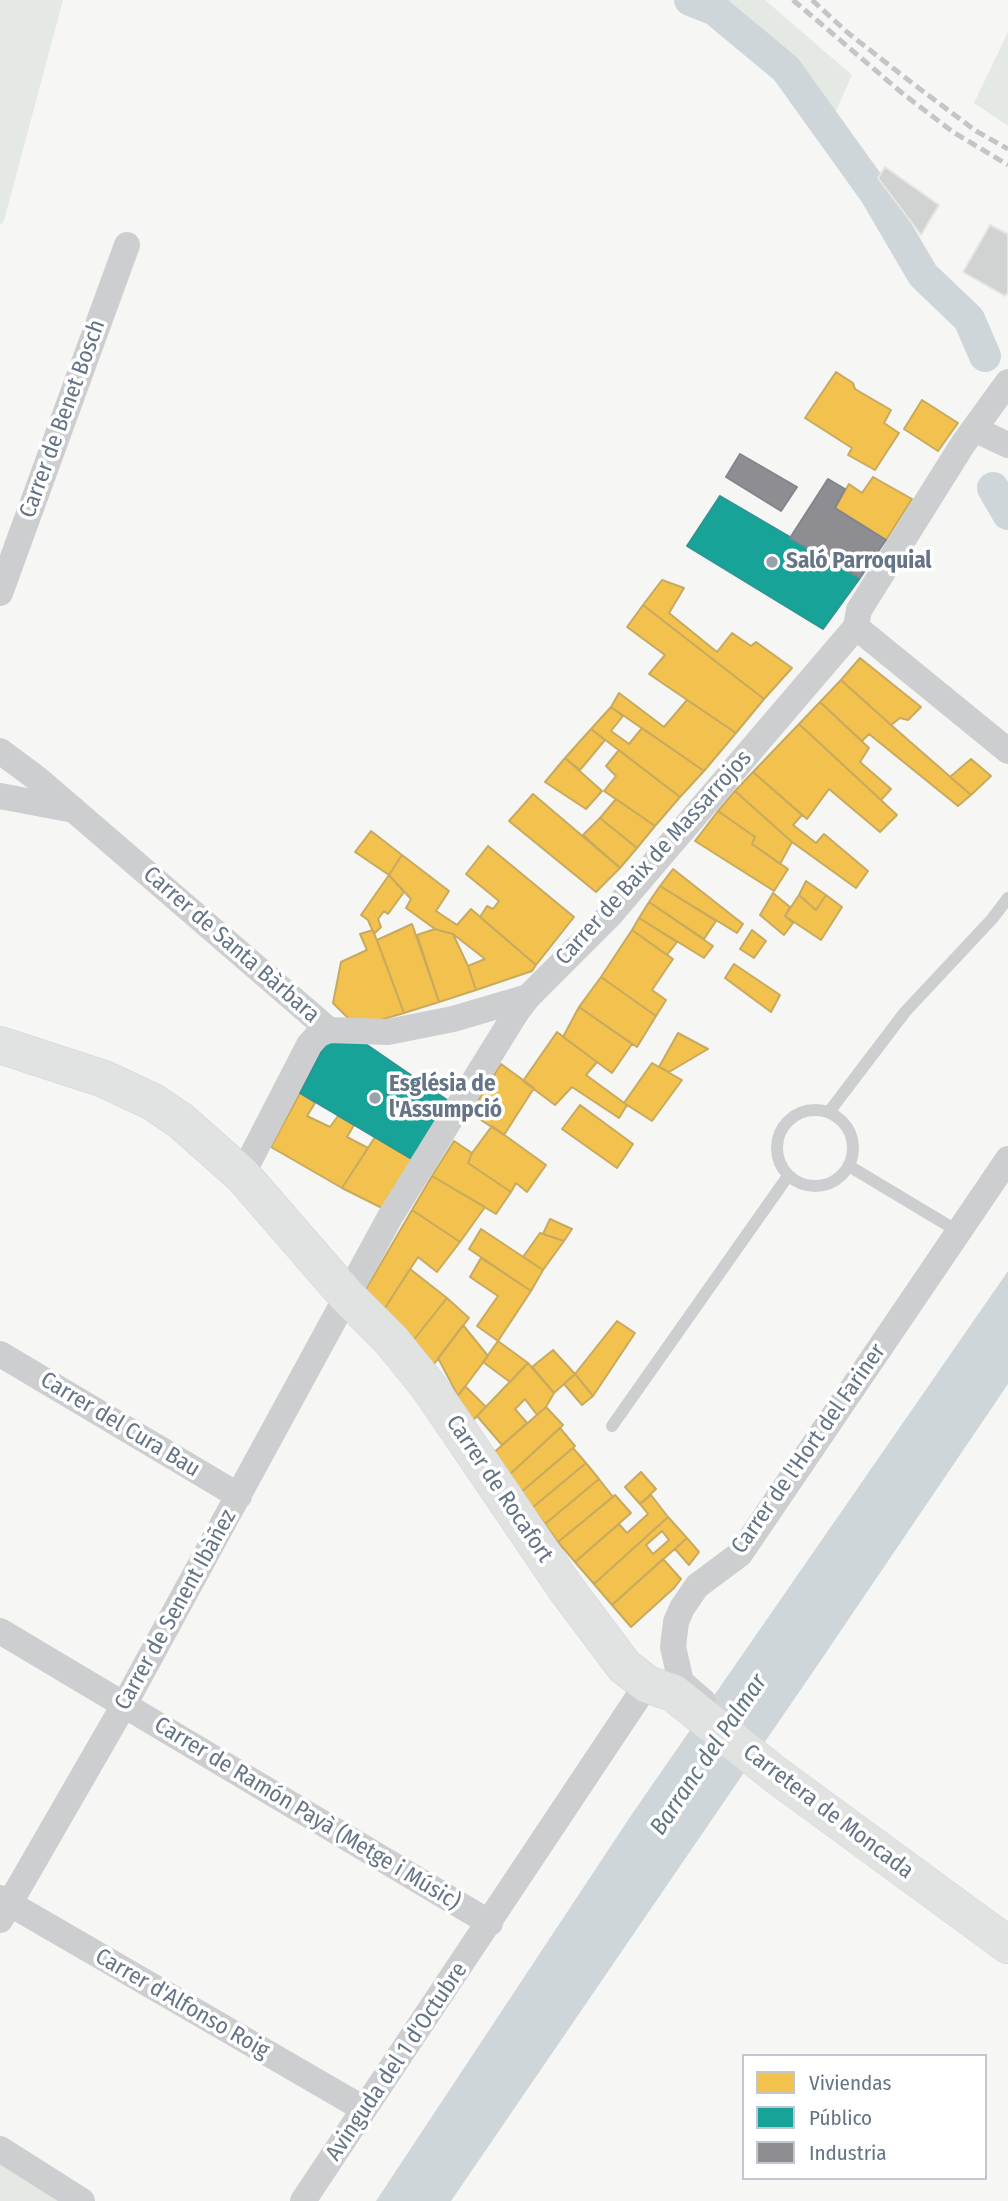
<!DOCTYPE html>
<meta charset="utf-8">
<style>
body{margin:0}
#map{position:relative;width:1008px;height:2201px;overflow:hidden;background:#f6f6f5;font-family:"Fira Sans Condensed",sans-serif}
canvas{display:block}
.legend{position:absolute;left:742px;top:2054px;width:245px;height:126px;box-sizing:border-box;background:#fff;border:2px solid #c1c7cf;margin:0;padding:9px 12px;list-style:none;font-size:21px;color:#657486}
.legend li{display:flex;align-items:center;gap:14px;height:35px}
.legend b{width:35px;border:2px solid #c1c7cf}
</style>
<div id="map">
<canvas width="1008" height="2201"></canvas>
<ul class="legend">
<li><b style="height:19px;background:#f2c14e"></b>Viviendas</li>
<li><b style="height:19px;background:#17a398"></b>Público</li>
<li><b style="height:19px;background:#8d8d92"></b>Industria</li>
</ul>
</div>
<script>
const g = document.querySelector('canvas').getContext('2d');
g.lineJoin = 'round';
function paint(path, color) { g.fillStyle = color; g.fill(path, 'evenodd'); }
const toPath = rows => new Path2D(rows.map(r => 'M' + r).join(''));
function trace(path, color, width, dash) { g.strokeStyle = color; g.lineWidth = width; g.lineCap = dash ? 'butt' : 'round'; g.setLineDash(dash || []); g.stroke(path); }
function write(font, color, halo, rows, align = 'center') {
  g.font = font + ' "Fira Sans Condensed",sans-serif'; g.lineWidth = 7; g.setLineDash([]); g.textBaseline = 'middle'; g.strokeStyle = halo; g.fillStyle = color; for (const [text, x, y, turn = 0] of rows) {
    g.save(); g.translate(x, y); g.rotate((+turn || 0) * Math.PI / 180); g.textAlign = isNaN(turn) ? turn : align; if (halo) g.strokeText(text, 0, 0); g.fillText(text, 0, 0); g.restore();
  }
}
paint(toPath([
 [0,0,63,0,5,217,3,223,0,224],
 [722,0,765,0,852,75,835,113,787,54],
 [1008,32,1008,126,974,103],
 [0,2151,82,2201,0,2201]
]), '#e5e9e3');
paint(toPath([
 [1008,1271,1008,1384,821,1660,451,2201,376,2201,632,1814]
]), '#cfd6da');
const homes = toPath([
 [836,372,853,383,855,389,891,410,884,423,899,433,875,470,848,455,852,448,805,418,836,372],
 [922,400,958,423,938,451,904,429,922,400],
 [873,477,912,499,886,540,835,508,849,484,862,493,873,477],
 [662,580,684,588,669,613,717,652,732,633,751,646,756,642,792,668,764,699,643,605,662,580],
 [643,605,764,699,736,733,649,674,665,655,627,627,643,605],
 [860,658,921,707,908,720,900,718,891,725,841,680,860,658],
 [841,680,891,725,971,795,958,806,869,734,862,741,820,702,841,680],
 [619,693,664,727,687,700,736,733,704,771,611,707,619,693],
 [820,702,869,748,860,762,891,789,881,800,799,724,820,702],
 [611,707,623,716,611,731,629,744,642,728,704,771,680,797,591,729,611,707],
 [799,724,897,815,880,832,829,789,807,819,753,772,799,724],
 [591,729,605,740,580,770,565,758,591,729],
 [619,750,680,797,655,826,604,791,616,776,606,766,619,750],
 [565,758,602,791,586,809,545,782,565,758],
 [971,759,991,776,971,795,950,777,971,759],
 [753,772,802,815,793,825,816,843,824,834,868,871,856,888,792,842,735,791,753,772],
 [735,791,792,842,780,864,752,844,755,837,718,811,735,791],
 [533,794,620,868,596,892,509,821,533,794],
 [616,799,655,826,637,848,600,818,616,799],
 [718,811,755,837,752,844,788,869,774,891,695,841,718,811],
 [600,818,637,848,620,868,583,835,600,818],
 [371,831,402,855,389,875,355,852,371,831],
 [488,846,574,917,536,965,480,917,487,906,493,909,499,901,466,874,488,846],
 [402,855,449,891,436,911,457,925,471,909,536,965,532,971,476,990,468,966,485,959,453,934,435,929,406,908,411,899,389,875,402,855],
 [673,869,743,924,737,933,660,886,673,869],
 [389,875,404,892,388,914,384,911,378,919,381,927,374,934,368,920,361,915,389,875],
 [806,881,826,895,816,910,799,895,806,881],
 [660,886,716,921,704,939,649,902,660,886],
 [773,893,790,907,785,916,793,923,784,935,760,915,773,893],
 [799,895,816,910,826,895,842,907,821,940,785,916,799,895],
 [649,902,713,946,704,958,639,918,649,902],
 [639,918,677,942,667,955,632,930,639,918],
 [412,924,439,1002,404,1013,377,940,412,924],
 [435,929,453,934,468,966,476,990,439,1002,417,935,435,929],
 [373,930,404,1013,370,1023,350,1020,333,1003,341,962,367,950,360,934,373,930],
 [632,930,673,959,652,990,666,1000,656,1016,601,977,632,930],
 [752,930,766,941,754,958,740,949,752,930],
 [734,964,780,995,771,1012,725,978,734,964],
 [601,977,656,1016,637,1047,579,1007,601,977],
 [579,1007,632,1044,612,1073,563,1037,579,1007],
 [557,1032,597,1062,586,1075,627,1105,619,1118,572,1087,555,1105,523,1081,557,1032],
 [678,1033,708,1049,669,1072,659,1067,678,1033],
 [652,1063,682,1080,652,1121,624,1103,652,1063],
 [501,1064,534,1088,504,1135,470,1113,501,1064],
 [300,1093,315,1103,307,1116,330,1127,338,1116,354,1125,347,1137,368,1148,342,1188,271,1147,300,1093],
 [580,1105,633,1144,617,1168,562,1129,580,1105],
 [492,1126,546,1165,527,1192,516,1183,511,1192,468,1163,472,1153,492,1126],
 [375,1137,415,1161,384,1209,342,1188,375,1137],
 [454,1141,472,1153,468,1163,511,1192,496,1214,432,1176,454,1141],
 [432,1176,485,1207,460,1242,412,1210,432,1176],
 [412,1210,460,1242,437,1272,418,1257,381,1314,362,1296,412,1210],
 [550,1219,572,1229,564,1241,543,1234,550,1219],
 [481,1229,543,1270,531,1291,469,1249,481,1229],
 [540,1233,564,1241,543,1270,523,1257,540,1233],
 [481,1258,531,1291,498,1341,477,1326,498,1296,470,1277,481,1258],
 [410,1269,447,1298,412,1342,381,1314,410,1269],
 [447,1298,469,1318,434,1364,412,1342,447,1298],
 [617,1321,635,1333,593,1396,575,1374,617,1321],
 [463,1325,488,1356,458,1396,438,1358,463,1325],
 [498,1341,528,1363,510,1382,483,1362,498,1341],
 [553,1350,575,1374,554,1393,532,1367,553,1350],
 [528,1363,554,1393,546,1407,537,1415,525,1399,515,1409,527,1423,502,1445,477,1416,528,1363],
 [575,1374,593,1396,582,1405,564,1384,575,1374],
 [465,1386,486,1407,469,1424,454,1401,465,1386],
 [546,1407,563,1425,508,1476,491,1455,546,1407],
 [560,1428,575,1446,520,1493,508,1476,560,1428],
 [573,1448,586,1463,532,1508,520,1493,573,1448],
 [586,1463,599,1479,545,1524,532,1508,586,1463],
 [641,1472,656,1489,640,1504,625,1487,641,1472],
 [599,1479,613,1497,558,1542,545,1524,599,1479],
 [615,1495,631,1513,575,1562,558,1542,615,1495],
 [651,1495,668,1517,594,1584,575,1562,619,1524,627,1533,648,1514,640,1504,651,1495],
 [668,1517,687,1538,612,1605,594,1584,668,1517],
 [662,1531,669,1540,653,1554,646,1545,662,1531],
 [687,1538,699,1552,689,1565,675,1549,687,1538],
 [663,1559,681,1579,674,1588,631,1627,612,1605,663,1559]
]);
paint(homes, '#f2c14e');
trace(homes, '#c8aa5f', 2);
const public = toPath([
 [720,496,860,578,823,629,687,546,720,496],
 [354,1036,450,1102,415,1161,300,1093,328,1039,354,1036]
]);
paint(public, '#17a398');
trace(public, '#2e9593', 2);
const industry = toPath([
 [740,454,797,487,781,511,726,477,740,454],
 [828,479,845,489,835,508,886,540,860,578,790,538,828,479]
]);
paint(industry, '#8d8d92');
trace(industry, '#81868e', 2);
trace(toPath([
 [690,0,715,10,786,69,875,193,923,275,969,319,985,356],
 [993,488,1008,514]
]), '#cfd6da', 32);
const building = toPath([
 [885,167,939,205,921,235,878,178,885,167],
 [990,225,1008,234,1008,292,1005,296,963,272,990,225]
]);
paint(building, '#d1d2d2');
trace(building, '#e6e6e4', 2);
const secondary = toPath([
 [0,1045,104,1079,153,1102,181,1121,242,1175,347,1296,391,1340,429,1387,567,1590,624,1666,647,1684,673,1693,776,1775,1008,1945]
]);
trace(secondary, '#d1d3d4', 38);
trace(toPath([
 '777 1148a38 38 0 1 1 76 0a38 38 0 1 1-76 0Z',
 [829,1112,905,1012,992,919,1008,898],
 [849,1166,959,1232],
 [612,1426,788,1176]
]), '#cdced0', 12);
trace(toPath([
 [974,429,1008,445],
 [0,593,127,245],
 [856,627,1008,751],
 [0,751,39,780,329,1030],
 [0,796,74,810],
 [242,1175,309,1045,318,1035,329,1030,388,1032,453,1019,528,997],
 [0,1354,239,1496],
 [0,1631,490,1923],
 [703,1701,681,1682,673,1647,676,1622,682,1608,697,1586,740,1554,1008,1159],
 [0,1898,364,2109],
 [0,1920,124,1705,390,1217,516,1013,528,997,610,915,856,627,859,610,963,444,1008,382],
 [0,2149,82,2201],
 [303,2201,647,1684]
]), '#cdced0', 26);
trace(secondary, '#e1e2e2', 37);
trace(toPath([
 [793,0,902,93,953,132,1008,165],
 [812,0,848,33,916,86,976,131,1008,149]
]), '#c4c5c6', 5, [10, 5]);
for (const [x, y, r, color] of [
 [772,562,7,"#98a2ad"],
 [375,1098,7,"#98a2ad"]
]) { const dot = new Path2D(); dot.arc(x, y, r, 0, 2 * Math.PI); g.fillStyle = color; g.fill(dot); trace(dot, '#fff', 2.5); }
write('23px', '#657486', '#fff', [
 ["Carrer de Benet Bosch",63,419,-70],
 ["Carrer de Baix de Massarrojos",654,858,-48],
 ["Carrer de Santa Bàrbara",231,945,41],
 ["Carrer del Cura Bau",120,1425,31],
 ["Carrer de l'Hort del Fariner",809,1449,-55],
 ["Carrer de Rocafort",499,1489,56],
 ["Carrer de Senent Ibàñez",176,1610,-61],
 ["Carretera de Moncada",828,1812,37],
 ["Carrer de Ramón Payà (Metge i Músic)",307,1814,31],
 ["Carrer d'Alfonso Roig",182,2004,30],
 ["Avinguda del 1 d'Octubre",397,2062,-56]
]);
write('bold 23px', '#657486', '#fff', [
 ["Saló Parroquial",786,562],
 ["Església de",389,1085],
 ["l'Assumpció",389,1111]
], 'left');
write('italic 24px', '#607683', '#fff', [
 ["Barranc del Palmar",709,1755,-56]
]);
</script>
